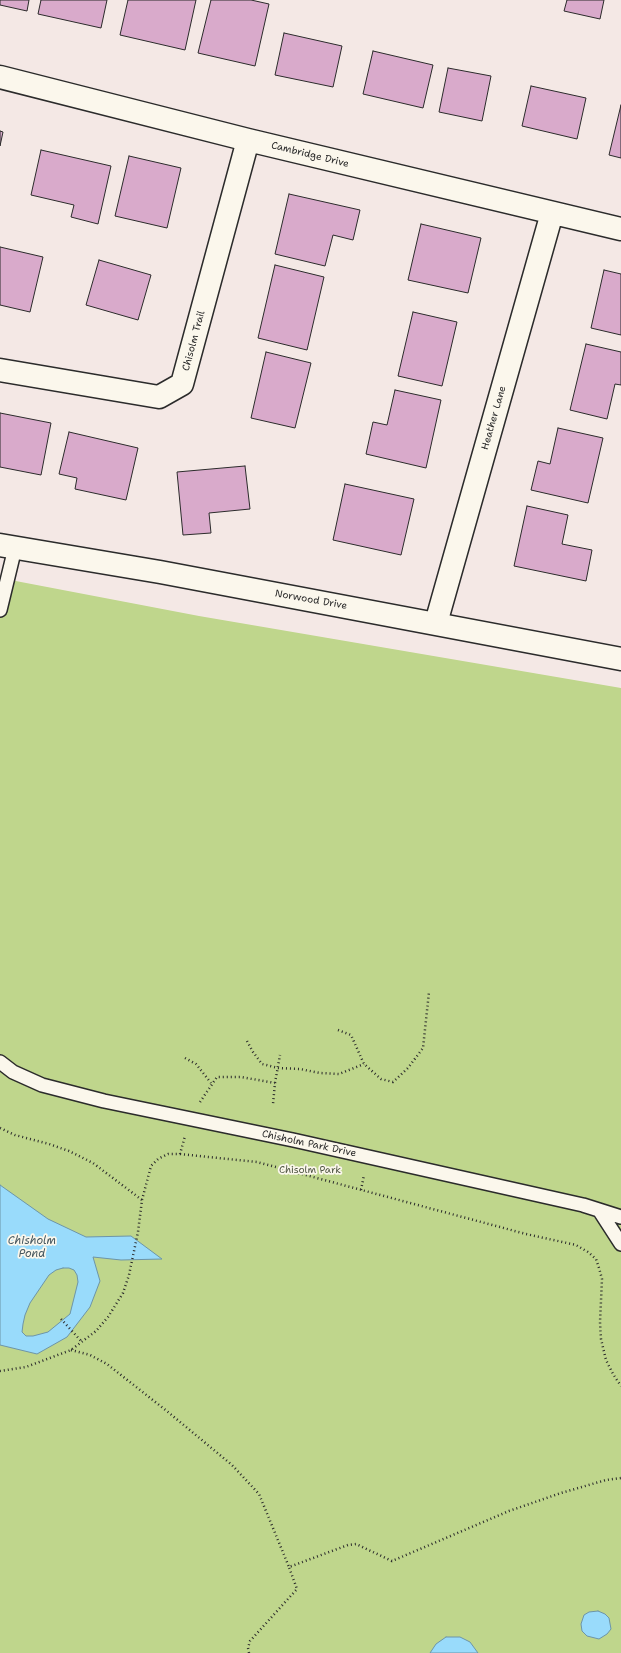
<!DOCTYPE html>
<style>
body{margin:0}
canvas{display:block;background:#f4e8e5}
</style>
<canvas width="621" height="1653"></canvas>
<script>
const g = document.querySelector('canvas').getContext('2d');
g.lineJoin = 'round';
function paint(path, color) { g.fillStyle = color; g.fill(path, 'evenodd'); }
const toPath = rows => new Path2D(rows.map(r => 'M' + r).join(''));
function trace(path, color, width, dash) { g.strokeStyle = color; g.lineWidth = width; g.lineCap = dash ? 'butt' : 'round'; g.setLineDash(dash || []); g.stroke(path); }
function write(font, color, halo, rows, align = 'center') {
  g.font = font + ' "Shantell Sans",sans-serif'; g.lineWidth = 3.5; g.setLineDash([]); g.textBaseline = 'middle'; g.strokeStyle = halo; g.fillStyle = color; for (const [text, x, y, turn = 0] of rows) {
    g.save(); g.translate(x, y); g.rotate((+turn || 0) * Math.PI / 180); g.textAlign = isNaN(turn) ? turn : align; if (halo) g.strokeText(text, 0, 0); g.fillText(text, 0, 0); g.restore();
  }
}
paint(toPath([
 [0,578,199,616,621,688,621,1653,0,1653]
]), '#bfd68c');
const water = toPath([
 [0,1185,48,1219,86,1237,131,1236,162,1259,121,1260,93,1257,100,1281,90,1307,67,1337,37,1354,0,1345,0,1185],
 [63,1268,69,1268,74,1270,77,1275,78,1282,70,1314,48,1332,33,1336,26,1336,22,1332,23,1324,25,1315,30,1303,49,1275,56,1270,63,1268],
 [598,1611,605,1614,609,1618,611,1629,607,1634,599,1639,587,1636,582,1631,581,1624,584,1615,589,1612,598,1611],
 [446,1637,460,1637,470,1642,478,1653,430,1653,436,1644,446,1637]
]);
paint(water, '#99dbfb');
trace(water, '#6d95a8', 1);
const building = toPath([
 [0,0,29,0,27,11,0,5,0,0],
 [41,0,107,0,101,28,38,14,41,0],
 [128,0,196,0,185,50,120,35,128,0],
 [211,0,251,0,269,4,255,66,198,53,211,0],
 [567,0,604,0,600,19,564,11,567,0],
 [284,33,342,46,333,87,275,75,284,33],
 [373,51,433,65,423,108,363,94,373,51],
 [448,68,491,76,482,121,439,112,448,68],
 [531,86,586,98,577,139,522,126,531,86],
 [621,105,621,158,609,155,621,105],
 [0,131,3,132,0,146,0,131],
 [41,150,111,166,98,224,71,217,74,205,31,195,41,150],
 [129,156,181,168,167,228,115,216,129,156],
 [289,194,360,210,353,240,333,235,325,266,275,254,289,194],
 [421,224,481,238,468,293,408,280,421,224],
 [0,247,43,257,30,312,0,305,0,247],
 [99,260,151,275,138,320,86,305,99,260],
 [275,265,324,277,307,350,258,338,275,265],
 [604,270,621,274,621,335,591,328,604,270],
 [413,312,457,322,442,386,398,376,413,312],
 [586,344,621,352,621,385,615,384,607,419,570,410,586,344],
 [266,352,311,363,295,428,251,418,266,352],
 [395,390,441,400,426,468,366,454,373,422,387,425,395,390],
 [0,413,51,423,41,475,0,467,0,413],
 [558,428,603,438,588,503,531,490,538,461,550,464,558,428],
 [69,432,138,448,126,500,75,489,77,478,59,474,69,432],
 [245,466,250,509,209,513,211,533,183,535,177,472,245,466],
 [345,484,414,499,401,555,333,540,345,484],
 [527,506,568,515,562,544,592,550,586,581,514,566,527,506]
]);
paint(building, '#d9aacb');
trace(building, '#2b2b2b', 1);
const lane = toPath([
 [0,610,15,548],
 [0,1062,13,1072,42,1085,104,1101,293,1140,583,1205,621,1217],
 [599,1210,621,1244]
]);
const street = toPath([
 [0,77,248,140,621,229],
 [0,370,159,397,182,384,248,140],
 [436,623,552,213]
]);
const secondary = toPath([
 [0,545,160,572,621,659]
]);
trace(lane, '#2b2b2b', 16);
trace(street, '#2b2b2b', 25);
trace(secondary, '#2b2b2b', 25);
trace(toPath([
 [338,1030,351,1035,364,1064,381,1079,393,1082,408,1068,423,1048,429,992],
 [247,1041,253,1052,262,1064,278,1068,300,1069,320,1073,339,1074,364,1064],
 [185,1058,196,1064,211,1083],
 [275,1083,280,1055],
 [200,1102,217,1077,241,1077,275,1083,273,1104],
 [0,1128,15,1135,49,1144,69,1151,93,1163,142,1200,138,1232,129,1275,123,1293,108,1317,96,1331,71,1350,26,1367,0,1371],
 [180,1154,257,1162,526,1234,576,1245,588,1252,596,1259,599,1268,602,1279,600,1322,601,1339,606,1360,613,1374,621,1386],
 [361,1190,364,1175],
 [142,1200,151,1166,158,1159,168,1154,180,1154,185,1136],
 [61,1319,82,1342],
 [71,1350,90,1355,107,1364,168,1412,232,1465,259,1494,289,1567,348,1545,356,1544,392,1561,509,1511,561,1493,606,1480,621,1478],
 [249,1653,248,1648,250,1641,297,1589,289,1567]
]), '#2b2b2b', 2.5, [1, 3]);
trace(lane, '#fbf7ec', 13);
trace(street, '#fbf7ec', 22);
trace(secondary, '#fbf7ec', 22);
write('10px', '#2b2b2b', '#fbf7ec', [
 ["Cambridge Drive",310,155,14],
 ["Chisolm Trail",194,341,-75],
 ["Heather Lane",494,418,-74],
 ["Norwood Drive",311,600,10],
 ["Chisholm Park Drive",309,1144,12]
]);
write('10px', '#505643', '#fbf7ec', [
 ["Chisolm Park",310,1170]
]);
write('italic 11px', '#46575f', '#fbf7ec', [
 ["Chisholm",32,1241],
 ["Pond",32,1254]
]);
</script>
